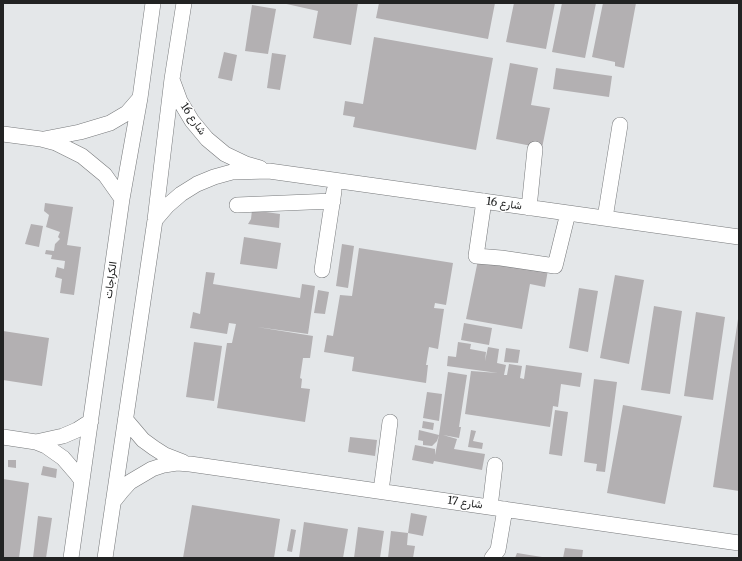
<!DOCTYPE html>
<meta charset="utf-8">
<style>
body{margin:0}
#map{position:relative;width:742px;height:561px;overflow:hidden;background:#e4e7e9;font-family:Merriweather,serif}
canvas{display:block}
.frame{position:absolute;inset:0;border:4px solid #222323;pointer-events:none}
</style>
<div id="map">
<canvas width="742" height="561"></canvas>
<div class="frame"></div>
</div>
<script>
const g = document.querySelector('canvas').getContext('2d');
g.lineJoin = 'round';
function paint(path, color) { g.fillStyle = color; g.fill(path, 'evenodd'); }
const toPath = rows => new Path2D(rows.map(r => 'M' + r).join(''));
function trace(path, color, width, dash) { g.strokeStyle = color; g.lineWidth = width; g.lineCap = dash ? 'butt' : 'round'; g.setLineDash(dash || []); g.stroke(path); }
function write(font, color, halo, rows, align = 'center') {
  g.font = font + ' Merriweather,Vazirmatn,serif'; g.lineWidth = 3; g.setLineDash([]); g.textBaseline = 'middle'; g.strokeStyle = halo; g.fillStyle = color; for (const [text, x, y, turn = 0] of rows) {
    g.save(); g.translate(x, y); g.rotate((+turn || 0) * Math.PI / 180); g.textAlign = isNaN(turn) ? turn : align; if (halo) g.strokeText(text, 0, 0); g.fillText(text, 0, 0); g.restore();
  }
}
paint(toPath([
 [282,3,358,3,351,45,313,38,318,11],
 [379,3,495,3,488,39,376,18],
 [514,3,555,3,546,49,506,42],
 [562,3,596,3,585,58,552,52],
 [603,3,636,3,624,68,615,66,615,62,592,57],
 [252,5,276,9,268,54,245,51],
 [374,37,493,58,476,150,353,127,355,117,343,115,345,101,363,104],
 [224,52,237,55,232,81,218,78],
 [272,53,286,55,280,90,267,88],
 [510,63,538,68,531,105,550,108,542,148,496,139],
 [556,68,612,76,609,97,553,89],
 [45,203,73,207,67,245,81,247,74,295,60,293,62,279,55,277,57,267,64,269,65,261,51,259,52,255,45,254,46,250,54,251,55,244,60,239,58,237,60,232,46,227,49,215,44,211],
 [252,210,280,214,279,228,248,224,251,219],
 [31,224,43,226,39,247,25,244],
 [244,237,281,243,277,269,240,264],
 [342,244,354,246,348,288,336,286],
 [359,248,453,263,446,305,435,303,434,308,444,309,438,349,429,347,426,365,428,365,426,383,352,371,354,357,324,352,327,335,333,336,340,295,352,296],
 [478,260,548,270,545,287,530,284,522,329,466,319],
 [206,272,215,273,213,284,300,298,302,284,315,286,308,334,257,327,313,336,310,358,303,358,300,378,302,379,301,388,310,389,305,422,217,408,227,343,232,343,236,324,229,323,227,334,190,328,193,312,200,314],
 [615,275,644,280,629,364,600,358],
 [579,288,598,291,588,352,569,348],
 [318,290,329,292,325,314,314,313],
 [654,306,682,311,670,394,641,390],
 [696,312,725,317,713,400,684,396],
 [738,319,739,319,739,491,713,487],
 [464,323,492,328,489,345,461,340],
 [3,331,49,338,42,386,3,380],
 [194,342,222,346,214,401,186,397],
 [458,342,471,344,470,349,486,352,485,361,488,347,499,349,497,363,506,365,504,375,507,375,509,364,522,366,520,378,524,379,526,365,582,373,580,387,561,384,558,407,553,406,550,427,465,414,471,371,498,373,447,366,448,356,456,357],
 [506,348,520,350,518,363,504,362],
 [448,372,467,375,459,427,461,427,459,438,443,435,457,439,454,449,485,454,482,470,434,461,433,464,412,460,415,445,435,449,435,455,439,435,437,441,432,446,423,445,423,441,418,440,419,430,439,435],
 [594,379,617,382,605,472,596,471,597,464,584,462],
 [427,392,442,394,439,421,423,418],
 [623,405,682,416,665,504,607,493],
 [555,410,568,412,562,456,549,454],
 [423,421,434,423,433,430,422,428],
 [471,430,476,431,473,441,483,443,482,449,468,447],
 [350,437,377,440,375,456,348,452],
 [8,460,16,460,16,468,8,467],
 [43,466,57,469,56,478,41,475],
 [3,479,29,483,19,558,3,558],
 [192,505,280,519,274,558,183,558],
 [411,513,427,516,423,536,408,533],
 [38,516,52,518,46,558,33,558],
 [304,522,348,529,343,558,299,558],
 [358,527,384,531,380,558,354,558],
 [291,529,296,530,292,552,287,551],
 [391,531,408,533,407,545,415,546,413,558,388,558],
 [565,548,583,550,582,558,563,558],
 [517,553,542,557,542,558,515,558]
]), '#b3b0b2');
const minor = toPath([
 [173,82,180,101,192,121,207,139,225,154,246,164,260,168],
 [3,134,41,139,56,143,82,156,105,175,122,199],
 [44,139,80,132,110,123,127,113,140,98],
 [484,201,476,256,501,258,555,266,568,213],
 [237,205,333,201],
 [529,208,535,149],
 [605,218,620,125],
 [155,220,167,206,181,194,197,184,214,177,232,172,269,171,739,237],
 [322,270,334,191],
 [126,420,143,440,154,448,165,455,183,462],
 [3,437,36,442,46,446,63,458,76,473,82,481],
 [36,442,63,436,77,430,91,421],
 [381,491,390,422],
 [113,502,121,492,130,482,152,469,164,465,177,463,190,464,739,543],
 [490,507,495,465],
 [71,558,122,199,140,98,153,3],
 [105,558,155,220,172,79,184,3],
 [492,558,498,550,505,509]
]);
trace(minor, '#77797b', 16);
trace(minor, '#fff', 15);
write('11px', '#222323', '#fff', [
 ["شارع 16",193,119,55],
 ["شارع 16",504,204,8],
 ["الكراجات",111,280,-82],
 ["شارع 17",465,503,8]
]);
</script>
